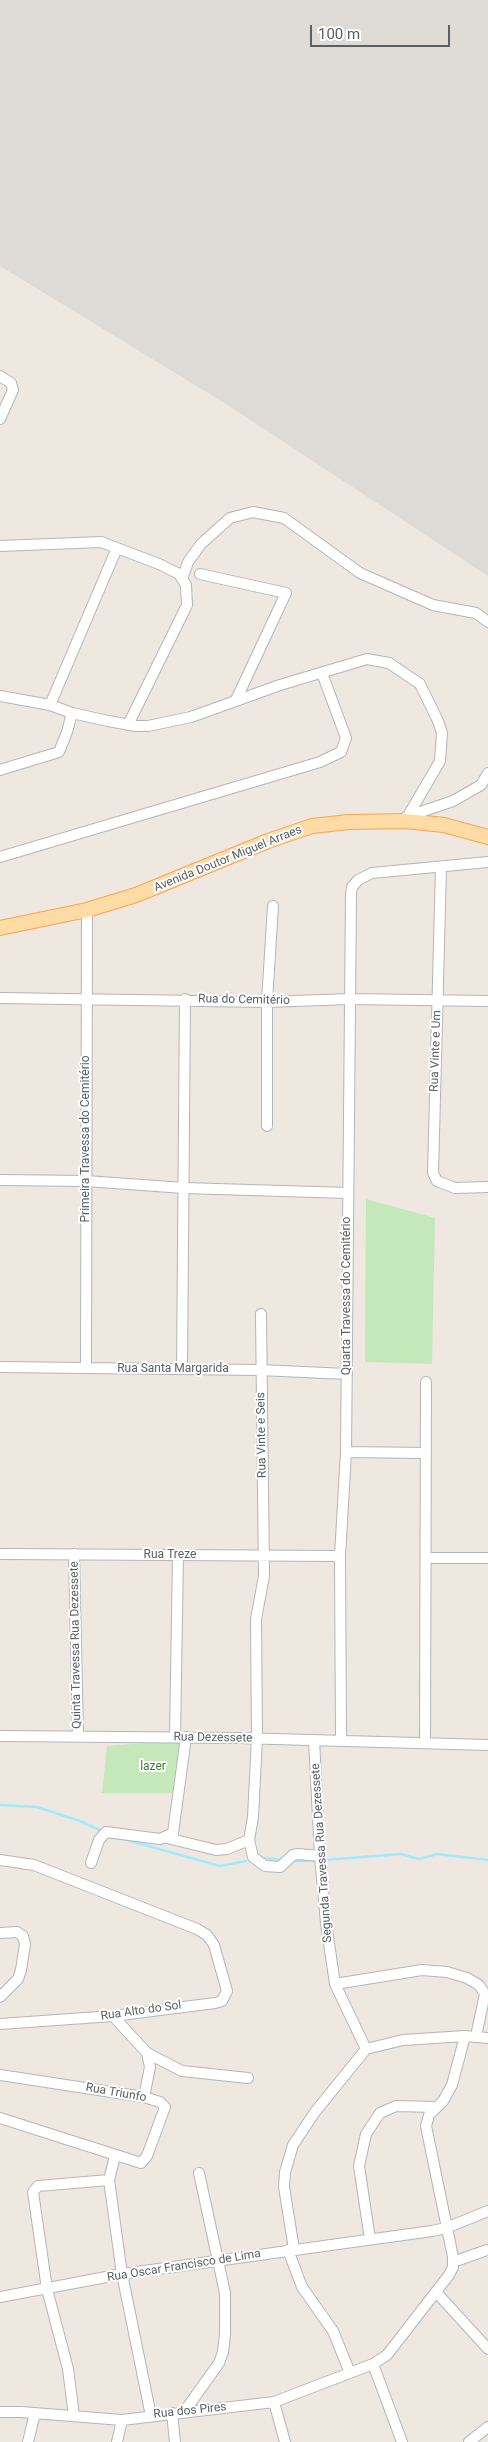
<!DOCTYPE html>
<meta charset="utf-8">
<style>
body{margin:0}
#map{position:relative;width:488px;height:2442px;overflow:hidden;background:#eee8e1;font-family:Roboto,sans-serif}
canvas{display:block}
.scale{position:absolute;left:310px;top:25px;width:140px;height:22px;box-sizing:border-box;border:2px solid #5a6063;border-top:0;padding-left:6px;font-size:15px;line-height:18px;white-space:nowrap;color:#5a6063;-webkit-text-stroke:4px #fff;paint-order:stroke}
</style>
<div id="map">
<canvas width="488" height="2442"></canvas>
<div class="scale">100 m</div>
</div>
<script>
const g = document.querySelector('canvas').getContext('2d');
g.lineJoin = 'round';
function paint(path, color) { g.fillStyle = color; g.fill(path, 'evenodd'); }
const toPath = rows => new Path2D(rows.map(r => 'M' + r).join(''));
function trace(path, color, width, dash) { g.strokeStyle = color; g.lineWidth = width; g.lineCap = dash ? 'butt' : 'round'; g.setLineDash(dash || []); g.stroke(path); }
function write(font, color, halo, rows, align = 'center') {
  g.font = font + ' Roboto,sans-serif'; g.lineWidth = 4; g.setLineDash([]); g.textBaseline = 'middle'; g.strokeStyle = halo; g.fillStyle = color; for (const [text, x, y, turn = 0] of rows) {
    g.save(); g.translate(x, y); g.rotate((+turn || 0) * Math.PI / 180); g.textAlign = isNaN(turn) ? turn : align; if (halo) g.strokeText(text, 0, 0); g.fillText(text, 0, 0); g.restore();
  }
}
paint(toPath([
 [0,0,488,0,488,576,226,404,0,266]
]), '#dedad6');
paint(toPath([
 [366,1199,435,1218,432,1364,365,1362],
 [183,1740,176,1793,102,1793,107,1746]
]), '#c5e8bb');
trace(toPath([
 [0,1805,37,1807,80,1821,104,1832],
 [116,1837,220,1866,246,1861],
 [263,1858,284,1860],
 [324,1860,401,1854,419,1859,437,1854,488,1860],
 [292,1861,319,1861]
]), '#a0ebff', 2.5);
const minor = toPath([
 [0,376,11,383,13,390,0,419],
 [0,546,101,542,159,564,179,574,186,585,187,605,128,725],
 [200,574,286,593,236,700],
 [182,579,188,562,201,544,230,518,253,512,284,518,360,573,433,605,476,613,488,622],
 [0,696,50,705,72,713,108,721,136,726,148,726,191,717,280,685,367,659,389,663,420,684,438,721,442,733,440,761,405,821],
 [50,705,117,548],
 [0,770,59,752,67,732,72,713],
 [406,817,453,801,481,785,488,773],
 [0,857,320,762,341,752,346,738,322,673],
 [441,867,433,1173,437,1181,455,1188,488,1187],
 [0,998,267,1002,350,999,488,1001],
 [267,1126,267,1002,273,906],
 [0,1180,86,1181,184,1188,348,1193],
 [0,1367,260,1370,347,1374],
 [86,1368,87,910],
 [182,1368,185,999],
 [346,1452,426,1453],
 [0,1554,340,1556],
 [74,1554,78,1736],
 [426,1558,488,1558],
 [0,1736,239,1738,488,1745],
 [175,1737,178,1556],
 [314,1740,320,1856,326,1923,335,1984,366,2049],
 [341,1740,340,1556,346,1452,351,894,352,887,358,880,372,873,488,862],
 [425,1742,426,1382],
 [167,1838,216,1850,227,1849,249,1840,253,1817,257,1738,256,1619,264,1576,261,1314],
 [249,1840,253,1857,265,1866,280,1867,293,1855,298,1854,320,1856],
 [0,1860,34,1865,197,1929,207,1935,214,1945,227,1991,222,2001,215,2003,113,2016,0,2024],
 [91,1863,99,1840,106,1832,160,1839,173,1833,186,1737],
 [0,1933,17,1932,23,1936,25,1944,21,1970,18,1979,0,1997],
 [335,1984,422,1970,447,1972,467,1978,479,1985,485,1994,476,2036],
 [113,2016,147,2053,150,2067,144,2097],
 [147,2053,182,2071,248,2078],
 [0,2075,144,2097,160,2102,165,2107,147,2156,141,2163,0,2118],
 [115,2156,109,2180,122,2274,151,2416],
 [370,2239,359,2166,366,2134,380,2113,396,2106,437,2107],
 [294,2249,284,2187,285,2172,293,2145,315,2112,366,2049,403,2040,465,2036,488,2038],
 [288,2250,302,2287,333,2331,350,2373],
 [453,2262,487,2250],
 [436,2292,488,2349],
 [0,2297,122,2274,432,2231,446,2228,488,2211],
 [373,2364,402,2442],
 [274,2402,285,2442],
 [0,2412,21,2412,122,2420,274,2402,373,2364,387,2355,449,2275,453,2267,453,2257,426,2126,429,2115,443,2101,452,2085,465,2036],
 [184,2412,219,2363,223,2352,225,2334,225,2293,199,2173],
 [172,2413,175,2442],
 [74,2416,68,2369,47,2289,33,2192,38,2186,109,2180],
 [28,2442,35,2413],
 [117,2442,122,2420],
 [469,2442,488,2427]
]);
const major = toPath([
 [0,928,87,910,136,895,268,841,312,826,349,822,405,821,444,825,488,837]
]);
trace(minor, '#b2b6ba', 12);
trace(major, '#fda24b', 16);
trace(minor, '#fff', 10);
trace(major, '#ffdca5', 14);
write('12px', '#5a6063', '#fff', [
 ["Avenida Doutor Miguel Arraes",228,859,-22],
 ["Rua do Cemitério",244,1000,1],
 ["Rua Vinte e Um",436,1051,-88],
 ["Primeira Travessa do Cemitério",86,1139,-90],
 ["Quarta Travessa do Cemitério",347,1296,-90],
 ["Rua Santa Margarida",173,1369],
 ["Rua Vinte e Seis",262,1435,-91],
 ["Rua Treze",170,1555],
 ["Quinta Travessa Rua Dezessete",76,1645,-91],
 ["Rua Dezessete",213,1738,1],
 ["Segunda Travessa Rua Dezessete",322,1853,-94],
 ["Rua Alto do Sol",141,2011,-8],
 ["Rua Triunfo",116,2093,10],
 ["Rua Oscar Francisco de Lima",184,2266,-9],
 ["Rua dos Pires",190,2411,-6]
]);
write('12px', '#3b812c', '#fff', [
 ["lazer",153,1767]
]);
</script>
